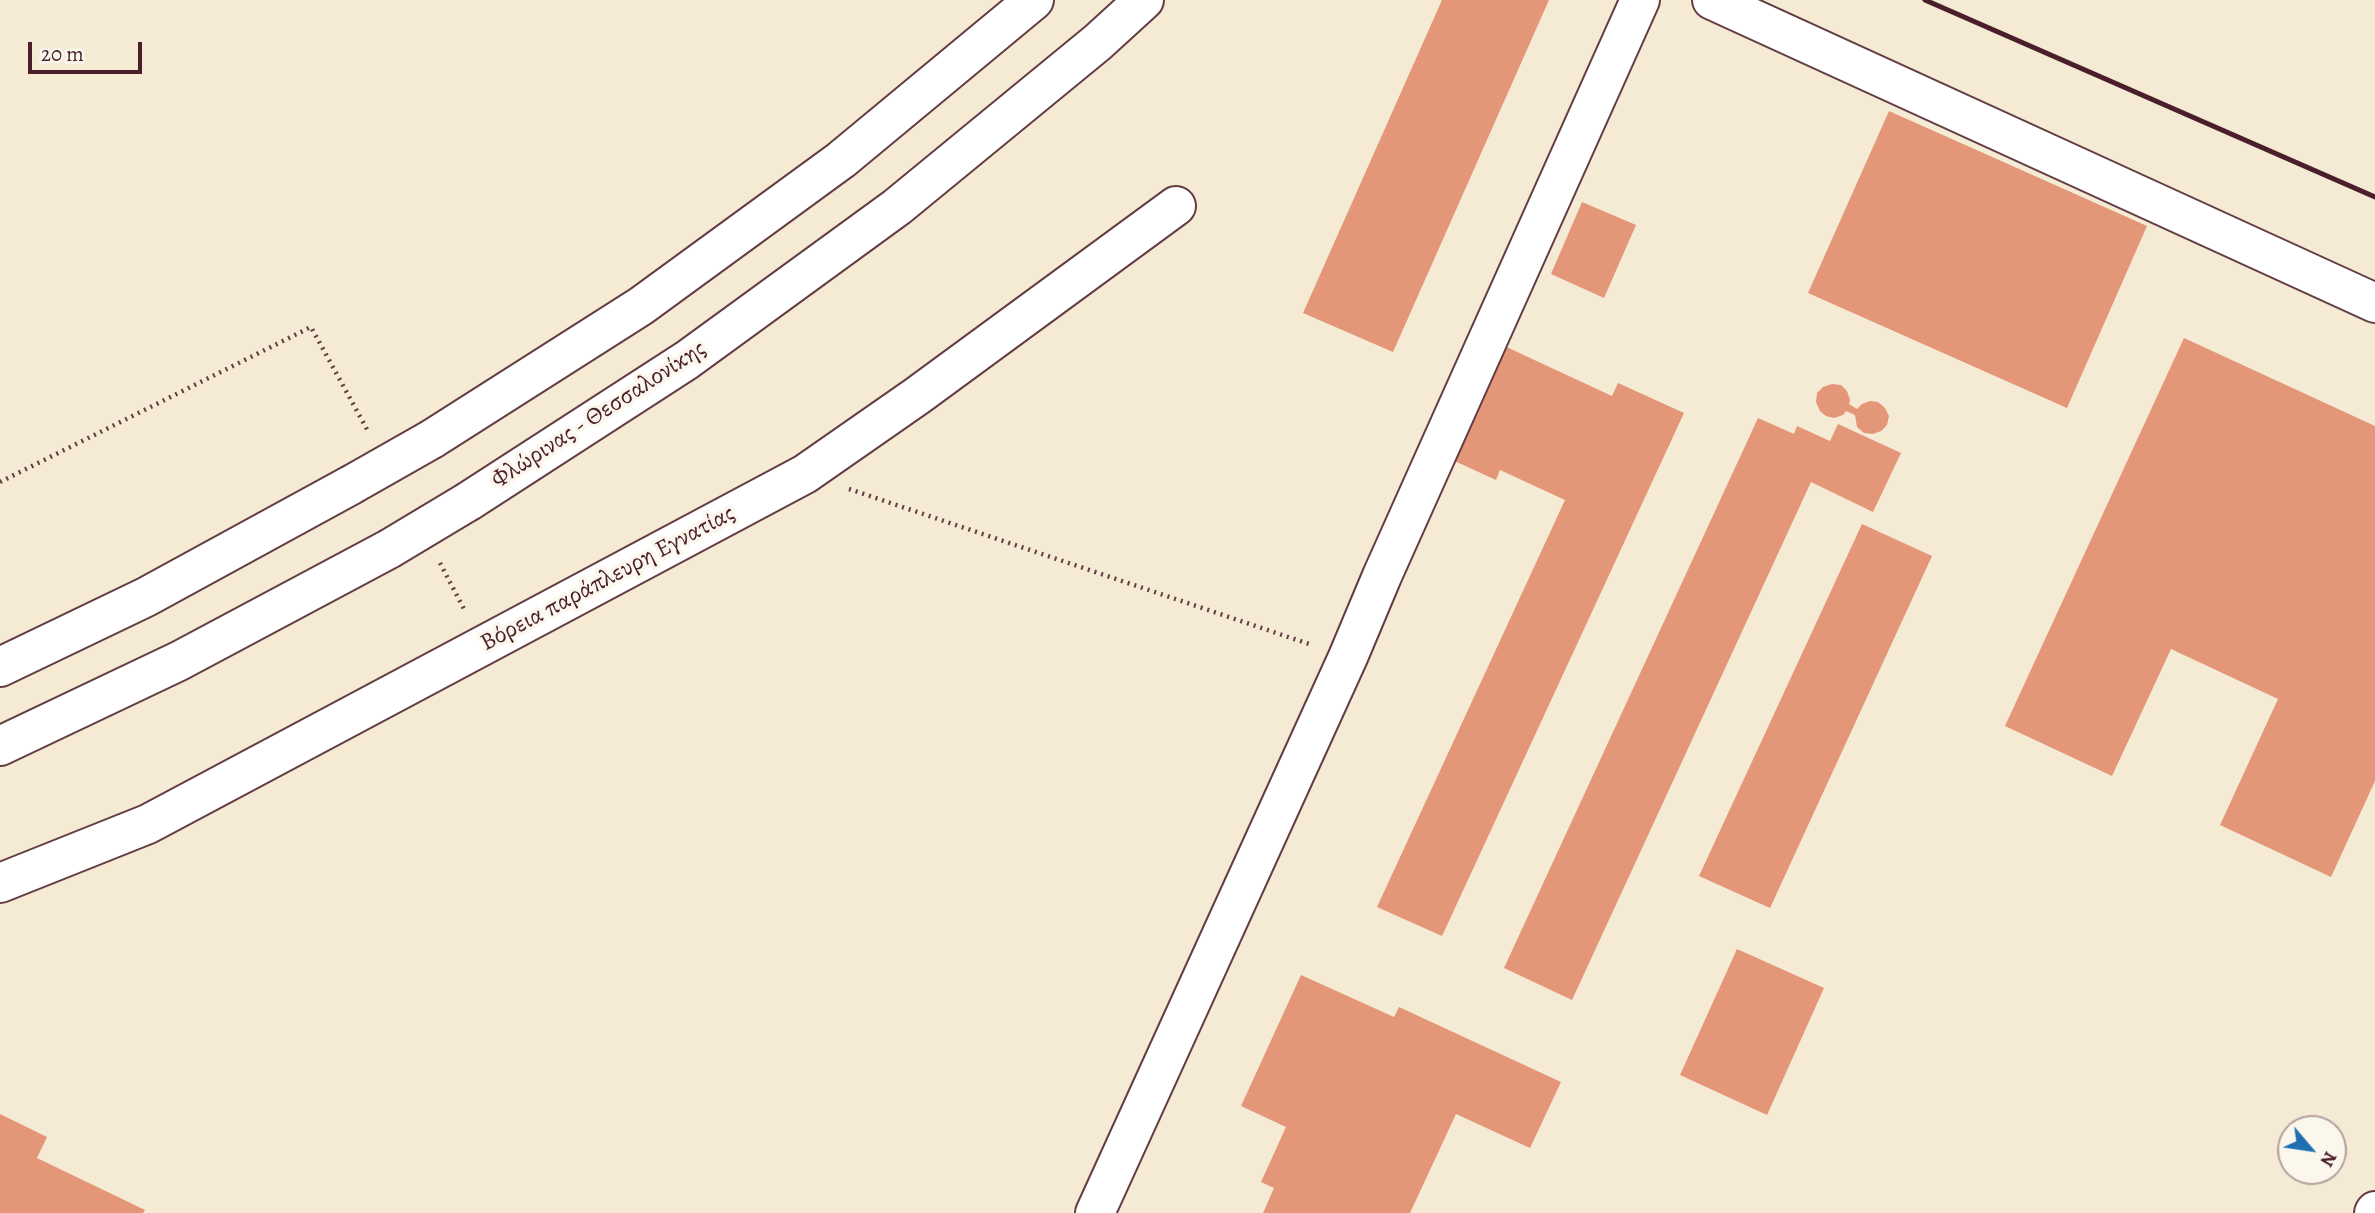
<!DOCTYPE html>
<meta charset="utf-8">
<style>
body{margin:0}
#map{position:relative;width:2375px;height:1213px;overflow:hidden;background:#f5ead4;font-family:Alegreya,serif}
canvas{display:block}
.north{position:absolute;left:2277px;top:1115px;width:70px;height:70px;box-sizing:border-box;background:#fbf7ec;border:2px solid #b4a19f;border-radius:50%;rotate:119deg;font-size:19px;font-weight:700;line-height:28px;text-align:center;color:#4a1f2b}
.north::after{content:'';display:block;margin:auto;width:24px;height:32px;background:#1f6fb2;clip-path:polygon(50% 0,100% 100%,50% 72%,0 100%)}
.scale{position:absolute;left:28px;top:42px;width:114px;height:32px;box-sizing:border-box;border:4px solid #4a1f2b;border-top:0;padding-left:9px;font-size:21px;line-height:24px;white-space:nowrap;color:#4a1f2b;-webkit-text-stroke:5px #fbf7ec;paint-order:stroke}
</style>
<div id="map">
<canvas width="2375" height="1213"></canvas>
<div class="north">N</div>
<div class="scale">20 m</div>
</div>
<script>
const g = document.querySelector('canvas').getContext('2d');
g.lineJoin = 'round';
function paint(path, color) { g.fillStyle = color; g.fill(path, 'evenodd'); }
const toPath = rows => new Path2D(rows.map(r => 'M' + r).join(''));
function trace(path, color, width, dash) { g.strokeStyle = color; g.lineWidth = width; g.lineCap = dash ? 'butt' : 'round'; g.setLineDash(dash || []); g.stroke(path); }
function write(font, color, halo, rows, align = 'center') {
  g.font = font + ' Alegreya,serif'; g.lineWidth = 7; g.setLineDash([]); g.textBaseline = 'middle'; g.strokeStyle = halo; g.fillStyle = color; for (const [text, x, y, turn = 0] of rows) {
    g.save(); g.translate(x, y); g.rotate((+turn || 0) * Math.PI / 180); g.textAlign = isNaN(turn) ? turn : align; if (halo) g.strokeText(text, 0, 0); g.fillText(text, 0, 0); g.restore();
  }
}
paint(toPath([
 [1442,0,1549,0,1393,352,1303,313],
 [1889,111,2147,226,2067,408,1808,293],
 [1582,202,1636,225,1604,298,1551,274],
 [2184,338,2375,426,2375,781,2331,877,2220,825,2278,699,2171,649,2112,776,2005,726],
 [1500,344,1612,396,1618,383,1684,413,1442,936,1377,907,1565,500,1500,470,1496,480,1448,458],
 [1832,384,1841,385,1847,391,1850,400,1849,404,1857,409,1862,404,1870,401,1878,402,1885,408,1889,416,1887,425,1881,431,1873,434,1864,433,1857,427,1855,415,1846,411,1843,415,1834,418,1826,416,1820,411,1816,402,1817,393,1823,387],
 [1758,418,1794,434,1797,426,1830,441,1838,424,1901,453,1873,512,1811,482,1572,1000,1504,968],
 [1862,524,1932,556,1770,908,1699,876],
 [1737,949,1824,988,1767,1115,1680,1075],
 [1301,975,1394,1017,1399,1007,1561,1082,1530,1148,1456,1114,1410,1213,1263,1213,1274,1188,1261,1182,1286,1127,1241,1106],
 [0,1114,47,1137,37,1158,145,1210,143,1213,0,1213]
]), '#e39678');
const minor = toPath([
 [1712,0,2375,303],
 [0,883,148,824,805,474,917,396,1176,206],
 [1095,1213,1348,657,1382,576,1640,0],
 [2374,1213,2375,1211]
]);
const major = toPath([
 [432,439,641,306,841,160,1034,0],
 [469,501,687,360,897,207,1098,42,1144,0],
 [0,667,146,597,351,485],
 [0,746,179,661,389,549]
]);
trace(minor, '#643d44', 42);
trace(major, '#643d44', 42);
trace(toPath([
 [0,482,311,327,369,433],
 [849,489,1312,645],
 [440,563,465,611]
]), '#643d44', 4.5, [2, 5]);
trace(minor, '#fff', 38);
trace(major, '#fff', 38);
trace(toPath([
 [1925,0,2375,197]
]), '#4a1f2b', 5);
const majorBridge = toPath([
 [351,485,432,439],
 [389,549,469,501]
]);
trace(majorBridge, '#643d44', 42, []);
trace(majorBridge, '#fff', 38);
write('24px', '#4a1f2b', '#fbf7ec', [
 ["Φλώρινας - Θεσσαλονίκης",599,415,-33],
 ["Βόρεια παράπλευρη Εγνατίας",608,579,-28]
]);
</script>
